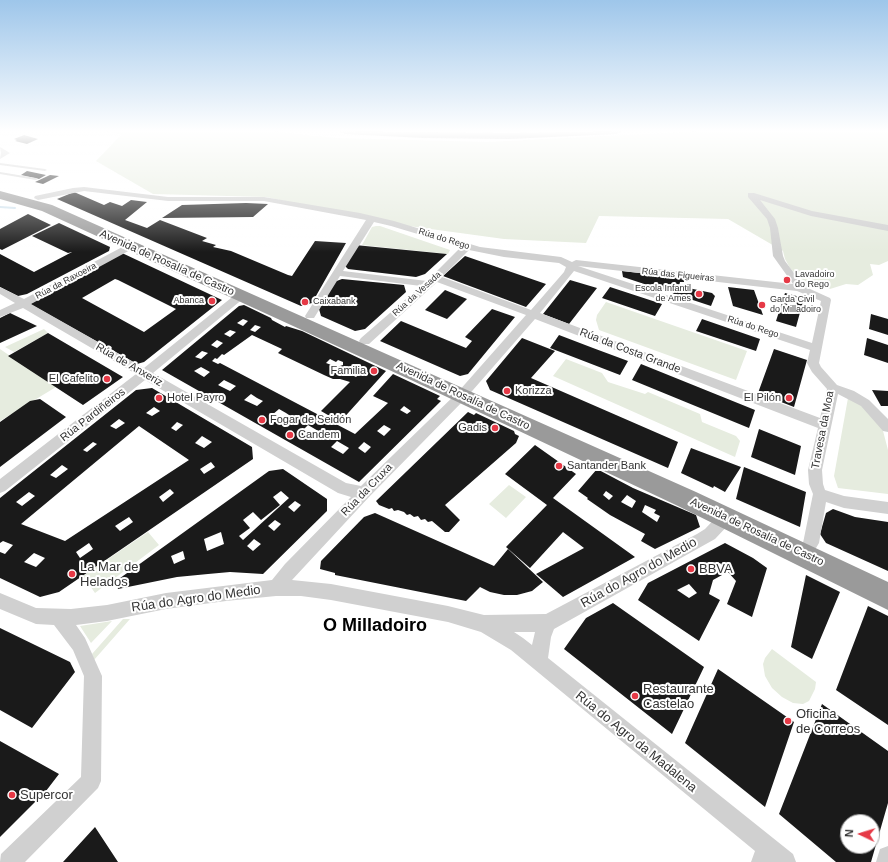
<!DOCTYPE html>
<meta charset="utf-8">
<style>
body{margin:0}
#map{position:relative;width:888px;height:862px;overflow:hidden;background:#fff;font-family:Arial,sans-serif}
canvas{display:block}
.north{position:absolute;left:840px;top:814px;width:40px;height:40px;box-sizing:border-box;background:#fff;border:1px solid #adadad;border-radius:50%;rotate:274deg;font-size:11px;font-weight:700;line-height:16px;text-align:center;color:#333}
.north::after{content:'';display:block;margin:auto;width:14px;height:18px;background:#e63946;clip-path:polygon(50% 0,100% 100%,50% 72%,0 100%)}
</style>
<div id="map">
<canvas width="888" height="862"></canvas>
<div class="north">N</div>
</div>
<script>
const g = document.querySelector('canvas').getContext('2d');
g.lineJoin = 'round';
function paint(path, color) { g.fillStyle = color; g.fill(path, 'evenodd'); }
const toPath = rows => new Path2D(rows.map(r => 'M' + r).join(''));
function trace(path, color, width, dash) { g.strokeStyle = color; g.lineWidth = width; g.lineCap = dash ? 'butt' : 'round'; g.setLineDash(dash || []); g.stroke(path); }
function write(font, color, halo, rows, align = 'center') {
  g.font = font + ' Arial,sans-serif'; g.lineWidth = 4; g.setLineDash([]); g.textBaseline = 'middle'; g.strokeStyle = halo; g.fillStyle = color; for (const [text, x, y, turn = 0] of rows) {
    g.save(); g.translate(x, y); g.rotate((+turn || 0) * Math.PI / 180); g.textAlign = isNaN(turn) ? turn : align; if (halo) g.strokeText(text, 0, 0); g.fillText(text, 0, 0); g.restore();
  }
}
paint(toPath([
 [105,131,273,131,336,138,488,142,702,131,888,131,888,261,879,265,870,264,873,275,858,285,846,284,830,289,827,287,821,289,799,278,790,268,785,259,783,251,728,219,599,216,586,243,504,239,394,224,266,197,153,194,96,161,121,135],
 [376,226,380,226,450,250,448,254,362,245,372,227],
 [606,302,747,351,736,380,599,330,596,320,597,315],
 [44,329,48,333,14,352,5,347],
 [0,349,56,387,0,421],
 [566,359,602,373,608,382,645,394,648,392,700,414,702,422,736,436,740,441,735,457,553,376],
 [848,398,855,401,871,412,882,427,888,450,888,494,838,488,834,476],
 [509,485,526,497,506,518,489,504],
 [148,532,159,545,95,593,83,576],
 [123,619,130,619,94,660,92,654],
 [112,621,91,643,80,626],
 [772,649,816,682,815,689,809,701,803,704,793,703,782,697,772,688,765,676,763,664,765,658]
]), '#e6ecdf');
trace(toPath([
 [0,207,15,208]
]), '#cfe2ee', 2);
paint(toPath([
 [24,135,38,139,27,144,15,141,17,140,14,139],
 [27,171,46,175,39,179,21,175],
 [50,175,59,176,43,184,35,182],
 [74,192,104,205,110,202,122,206,131,200,147,202,125,220,147,228,160,220,207,238,202,241,216,245,213,247,231,251,288,275,292,276,315,241,346,243,312,303,301,306,57,199],
 [246,203,268,204,253,217,162,218,182,205],
 [28,214,51,225,2,250,0,249,0,229],
 [59,223,110,247,109,251,27,294,18,296,0,287,0,254,34,272,72,252,68,253,32,236],
 [355,245,447,254,425,274,416,277,348,269,344,265],
 [122,253,222,300,144,362,137,364,30,304],
 [115,279,118,280,176,309,144,332,82,298],
 [465,256,546,284,526,307,443,276],
 [622,271,684,278,684,282,680,282,679,286,712,293,715,296,711,306,623,277],
 [342,279,404,285,406,292,365,329,355,331,321,316,319,309,334,282],
 [570,280,597,288,569,324,543,314],
 [610,287,662,304,655,316,602,298],
 [728,287,754,290,763,315,733,306],
 [445,290,467,299,447,319,425,310],
 [785,293,804,298,796,327,776,321],
 [244,305,271,318,272,320,285,327,286,326,302,331,386,371,340,422,321,411,350,382,340,379,333,379,324,375,278,353,282,349,252,335,224,355,222,354,217,359,215,358,212,361,218,364,220,363,355,434,388,403,373,396,393,374,440,396,437,399,441,401,359,482,162,370,239,306],
 [243,319,248,321,243,326,237,323],
 [255,325,261,327,255,332,250,330],
 [230,330,236,332,230,337,224,334],
 [217,340,223,343,217,348,211,345],
 [202,351,208,353,201,359,195,357],
 [330,359,336,362,338,360,343,362,343,365,337,367,326,363],
 [201,367,210,372,204,377,194,371],
 [354,370,357,370,361,372,356,377,352,375,352,372],
 [224,380,236,386,230,391,218,385],
 [251,394,257,398,263,401,257,406,244,400],
 [404,406,411,411,407,414,400,410],
 [279,409,286,413,292,417,286,422,272,415],
 [308,425,320,432,313,438,302,431],
 [384,425,391,429,384,436,377,431],
 [337,441,349,448,343,454,331,447],
 [364,442,371,447,365,453,358,448],
 [492,309,515,317,468,374,460,376,380,341,401,321,466,348,472,341,465,337],
 [10,313,37,326,0,343,0,318],
 [871,314,888,319,888,335,869,329],
 [702,319,760,339,756,351,696,331],
 [48,333,123,377,83,405,8,356],
 [559,335,593,348,628,361,620,375,550,348],
 [522,338,555,351,531,378,678,442,668,468,490,390,486,381],
 [867,338,888,345,888,363,864,355],
 [774,349,807,360,794,407,758,393],
 [641,364,755,410,749,428,632,380],
 [152,388,252,447,253,459,59,592,40,597,0,578,0,552,5,554,13,545,3,541,0,543,0,498,136,390],
 [154,407,160,411,152,416,146,413],
 [119,419,125,423,116,429,110,426],
 [177,422,183,425,176,431,171,428],
 [139,426,189,460,65,541,21,524],
 [202,436,212,442,204,448,195,443],
 [93,442,97,444,87,452,83,450],
 [211,462,215,467,204,474,200,469],
 [62,465,68,469,56,478,50,475],
 [170,489,174,493,163,502,159,497],
 [29,492,35,496,22,506,16,502],
 [129,517,133,522,120,531,115,526],
 [89,543,93,549,80,558,76,552],
 [34,553,45,558,36,567,24,562],
 [872,390,888,391,888,406,881,406],
 [40,399,66,417,0,467,0,422,30,401],
 [468,412,474,415,476,413,514,431,515,434,519,436,516,443,445,505,460,520,449,532,445,532,432,521,428,522,425,519,421,520,418,516,414,517,410,514,407,515,404,512,398,510,394,511,392,508,389,509,379,505,376,501],
 [759,429,801,446,795,475,751,457],
 [535,445,576,474,553,498,635,557,563,597,536,574,584,548,563,532,530,568,506,547,547,505,505,474],
 [691,448,741,467,725,492,714,486,713,488,681,473],
 [744,467,806,492,800,527,736,499],
 [283,469,327,499,327,511,263,574,230,572,208,574,177,577,118,589,116,581,269,471],
 [281,491,289,498,243,540,239,536,250,528,243,520,253,512,261,520,280,505,273,497],
 [295,501,301,505,294,512,288,507],
 [275,520,281,524,274,531,268,526],
 [221,532,224,544,207,551,204,539],
 [254,539,261,544,253,551,247,546],
 [183,551,185,559,174,564,171,556],
 [597,469,633,488,696,515,700,527,655,549,641,541,645,534,610,515,587,499,588,498,578,491],
 [606,491,613,496,609,500,603,495],
 [627,495,636,501,632,508,621,502],
 [645,505,656,510,654,513,660,516,657,522,642,512],
 [833,509,855,517,888,522,888,571,826,543,820,534,826,513],
 [375,513,494,566,508,549,543,582,532,591,517,595,504,595,490,592,480,587,466,601,335,575,335,573,320,569,321,561,364,517],
 [725,543,753,558,767,568,752,617,727,604,736,581,720,563,714,566,722,575,713,580,709,594,720,600,699,641,638,600,648,583],
 [689,584,697,593,689,598,677,590],
 [806,575,840,592,812,659,791,647],
 [613,603,704,667,672,734,564,649,586,618],
 [868,606,888,616,888,725,836,690],
 [0,628,70,662,75,672,32,728,0,710],
 [718,669,794,722,765,807,685,743],
 [822,704,888,751,888,803,871,862,836,862,779,814],
 [848,822,872,822,872,846,848,846],
 [0,741,59,774,46,791,0,837],
 [95,827,118,862,63,862]
]), '#1a1a1a');
paint(toPath([
 [0,163,45,169,47,170,45,171,0,165,0,163],
 [0,172,36,178,38,179,36,180,0,174,0,172]
]), '#d0d0d0');
paint(toPath([
 [0,147,10,153,0,159,1,153,0,147],
 [84,187,168,197,264,197,360,213,394,221,480,247,561,257,572,262,576,260,793,284,773,256,770,228,767,219,748,197,748,193,754,193,812,211,888,225,888,231,811,216,760,200,775,219,778,228,783,256,785,261,800,281,810,286,810,289,830,298,831,300,819,363,821,367,837,385,854,391,869,400,888,419,888,432,883,431,861,406,838,394,822,470,823,484,825,490,844,496,888,502,888,514,844,508,826,502,819,543,816,548,811,550,806,548,803,543,813,494,809,484,808,470,818,428,535,319,466,398,369,497,292,580,331,584,448,606,484,615,546,614,697,534,705,529,721,512,726,510,731,512,733,517,731,522,715,539,554,629,551,637,548,658,793,854,796,862,751,862,755,851,511,650,481,632,448,622,331,600,301,596,276,596,226,601,166,609,107,621,76,625,85,638,102,676,101,781,98,788,25,862,0,862,1,854,81,777,84,676,73,650,54,625,36,624,0,609,0,593,36,608,71,609,107,605,166,593,272,580,285,564,351,497,338,493,145,380,5,491,0,493,0,479,136,374,23,308,0,317,0,310,15,303,0,294,0,287,24,299,128,244,134,244,136,246,134,248,31,304,144,368,236,294,244,294,245,296,244,298,153,373,346,483,361,486,458,392,526,315,437,282,369,344,361,344,359,341,361,338,421,286,340,276,314,318,306,318,305,316,366,220,264,201,168,201,84,191,38,200,34,198,35,196,73,188,84,187],
 [374,222,391,226,461,247,427,281,343,271,374,222],
 [469,250,504,257,559,263,566,267,564,272,531,310,442,277,469,250],
 [578,266,797,291,821,301,812,343,578,266],
 [574,271,810,350,807,363,812,372,827,389,820,418,540,313,574,271],
 [514,632,535,632,532,645,523,638,514,632],
 [888,846,888,862,876,862,880,849,888,846]
]), '#d0d0d0');
paint(toPath([
 [339,131,509,133,622,131,616,134,509,139,423,138,345,134,339,131],
 [0,191,52,205,696,492,888,582,888,610,678,506,411,380,42,211,0,199,0,191]
]), '#9a9a9a');
const sky = g.createLinearGradient(0, 0, 0, 252);
sky.addColorStop(0, '#9ec6ea');
sky.addColorStop(0.52, '#fff');
sky.addColorStop(1, '#ffffff00');
g.fillStyle = sky;
g.fillRect(0, 0, 888, 252);
for (const [x, y, r, color] of [
 [787,280,4,"#e63946"],
 [699,294,4,"#e63946"],
 [212,301,4,"#e63946"],
 [305,302,4,"#e63946"],
 [762,305,4,"#e63946"],
 [374,371,4,"#e63946"],
 [107,379,4,"#e63946"],
 [507,391,4,"#e63946"],
 [159,398,4,"#e63946"],
 [789,398,4,"#e63946"],
 [262,420,4,"#e63946"],
 [495,428,4,"#e63946"],
 [290,435,4,"#e63946"],
 [559,466,4,"#e63946"],
 [691,569,4,"#e63946"],
 [72,574,4,"#e63946"],
 [635,696,4,"#e63946"],
 [788,721,4,"#e63946"],
 [12,795,4,"#e63946"]
]) { const dot = new Path2D(); dot.arc(x, y, r, 0, 2 * Math.PI); g.fillStyle = color; g.fill(dot); trace(dot, '#fff', 1.5); }
write('9px', '#333', '#fff', [
 ["Rúa do Rego",444,239,17],
 ["Rúa das Figueiras",678,275,6],
 ["Rúa da Raxoeira",66,281,-28],
 ["Rúa da Vesada",417,294,-42],
 ["Rúa do Rego",753,327,18]
]);
write('9px', '#333', '#fff', [
 ["Lavadoiro",795,275],
 ["do Rego",795,285],
 ["Escola Infantil",691,289,"right"],
 ["de Ames",691,299,"right"],
 ["Garda Civil",770,300],
 ["do Milladoiro",770,310],
 ["Abanca",204,301,"right"],
 ["Caixabank",313,302]
], 'left');
write('11px', '#333', '#fff', [
 ["Avenida de Rosalía de Castro",167,263,24],
 ["Rúa da Costa Grande",630,351,21],
 ["Rúa de Anxeriz",129,365,30],
 ["Avenida de Rosalía de Castro",463,396,25],
 ["Rúa Pardiñeiros",93,415,-38],
 ["Travesa da Moa",823,430,-79],
 ["Rúa da Cruxa",367,490,-46],
 ["Avenida de Rosalía de Castro",757,532,25]
]);
write('11px', '#333', '#fff', [
 ["Familia",366,371,"right"],
 ["El Cafelito",99,379,"right"],
 ["Korizza",515,391],
 ["Hotel Payro",167,398],
 ["El Pilón",781,398,"right"],
 ["Fogar de Seidón",270,420],
 ["Gadis",487,428,"right"],
 ["Candem",298,435],
 ["Santander Bank",567,466]
], 'left');
write('13px', '#333', '#fff', [
 ["La Mar de",80,567],
 ["Helados",80,582],
 ["BBVA",699,569],
 ["Restaurante",643,689],
 ["Castelao",643,704],
 ["Oficina",796,714],
 ["de Correos",796,729],
 ["Supercor",20,795]
], 'left');
write('13px', '#333', '#fff', [
 ["Rúa do Agro do Medio",639,573,-29],
 ["Rúa do Agro do Medio",196,599,-8],
 ["Rúa do Agro da Madalena",636,742,39]
]);
write('bold 18px', '#000', '#fff', [
 ["O Milladoiro",375,626]
]);
</script>
